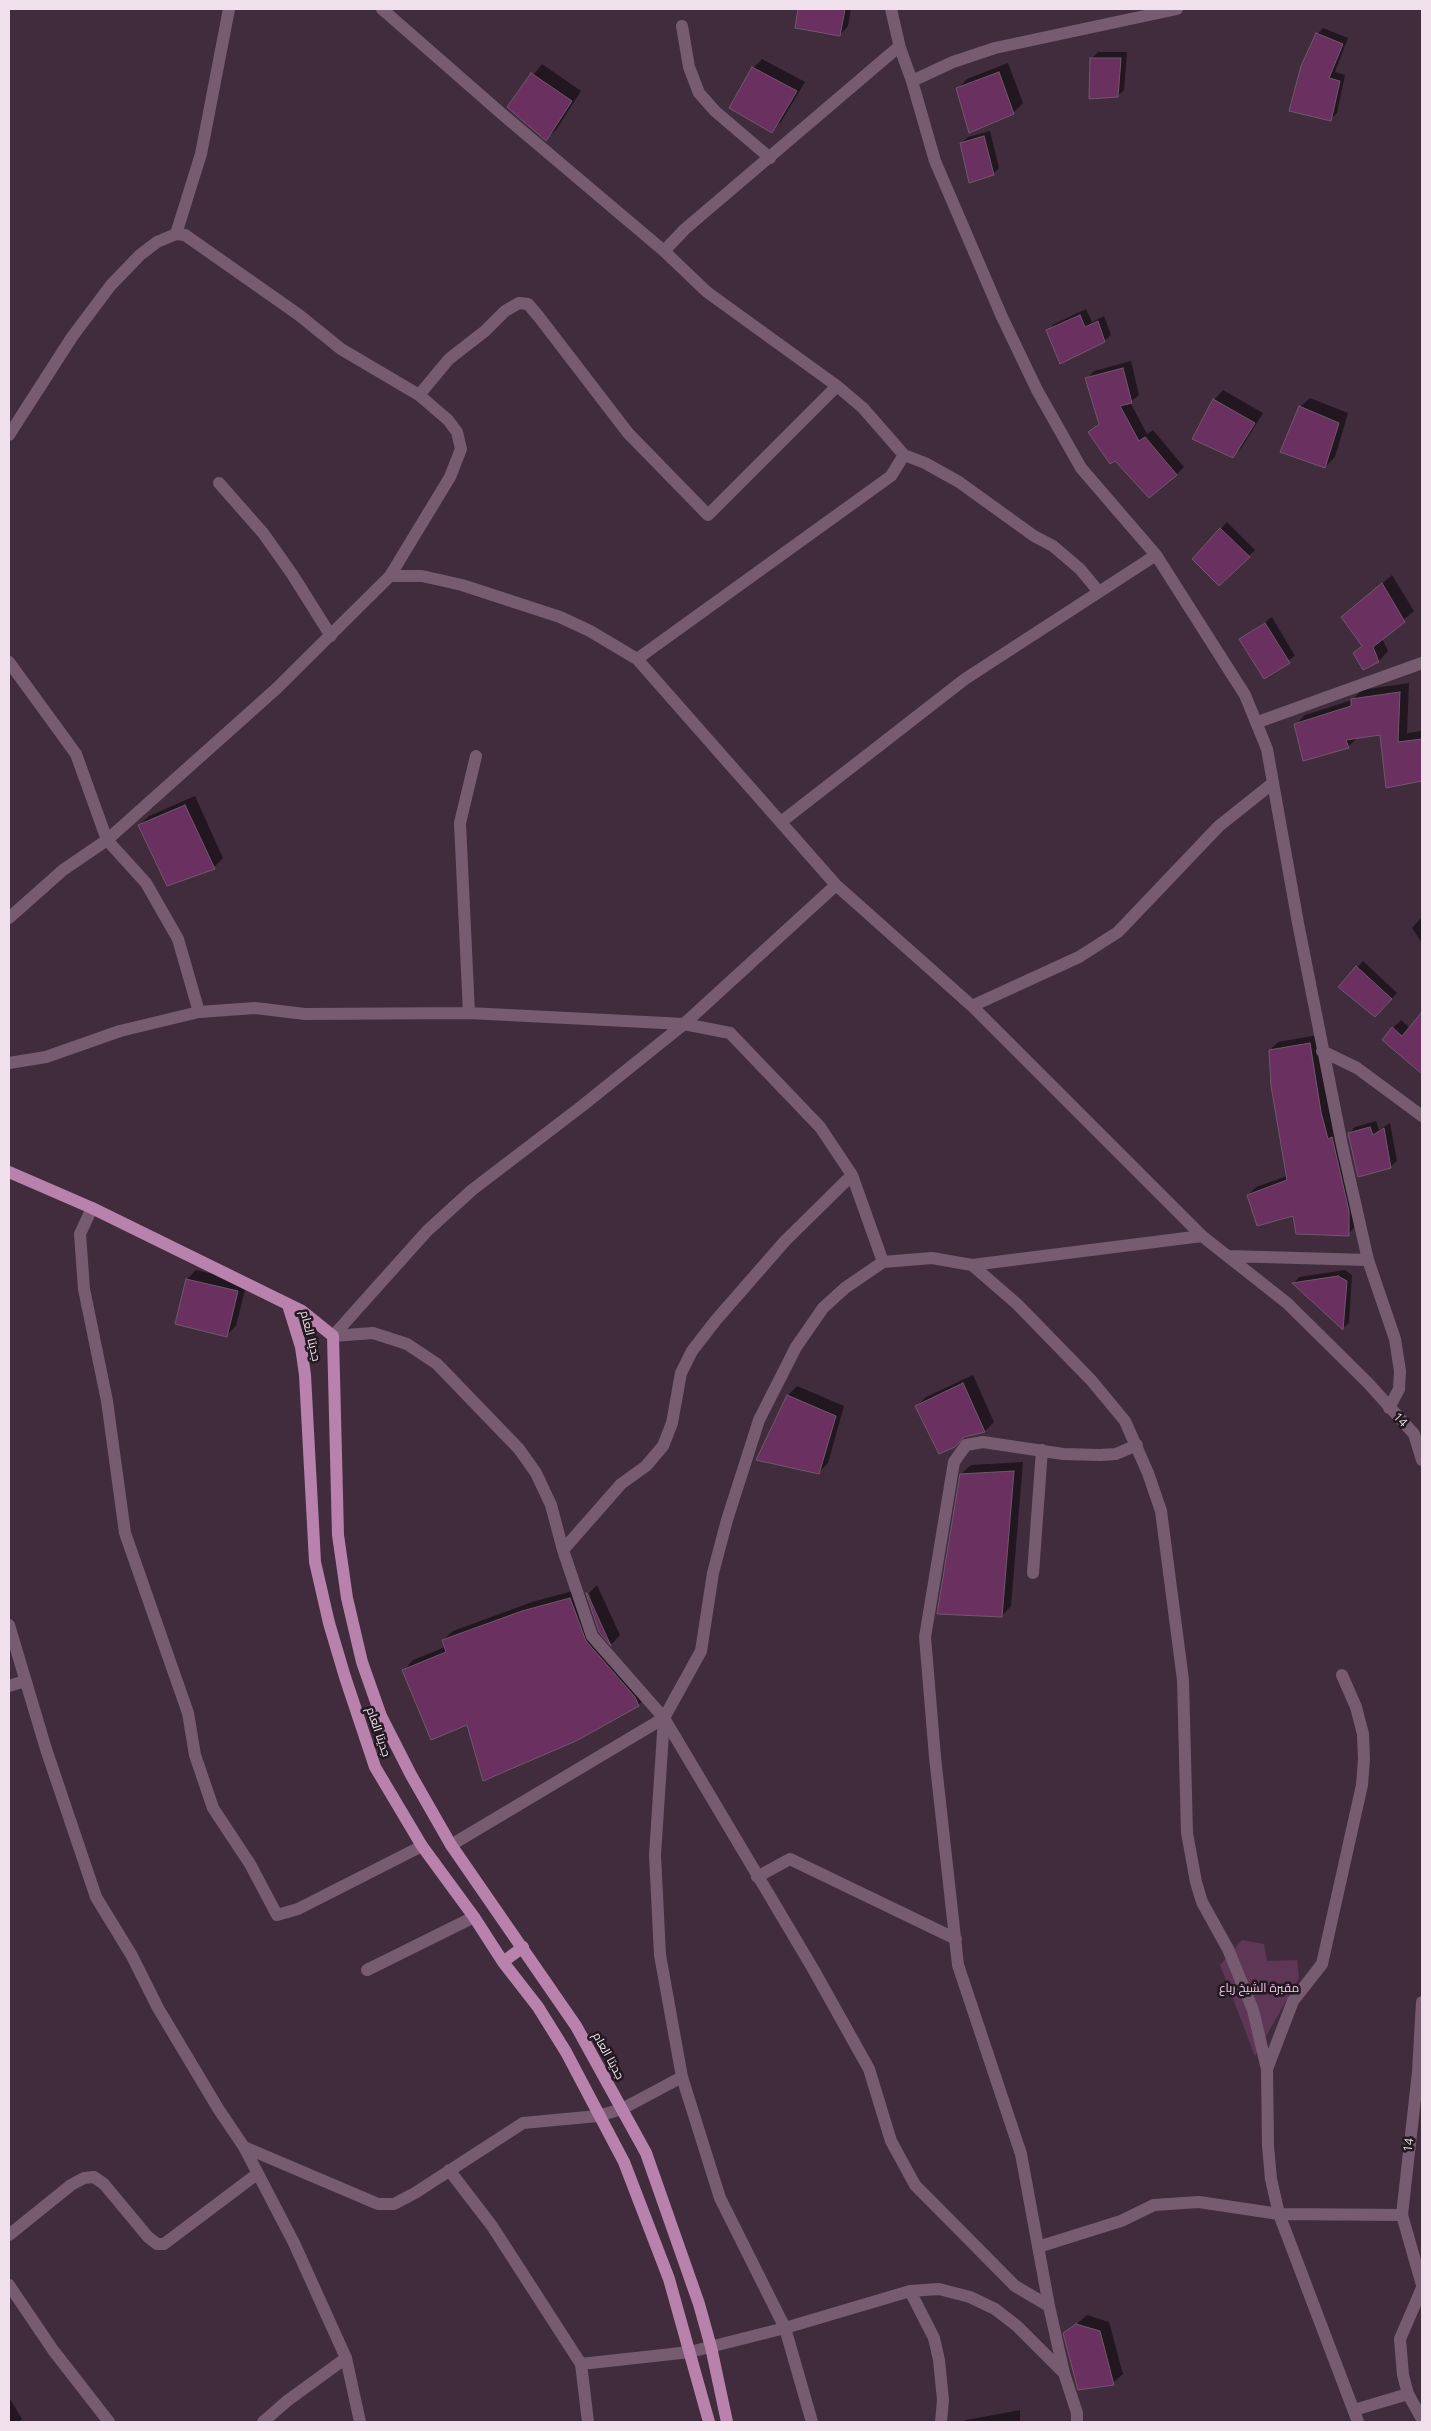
<!DOCTYPE html>
<meta charset="utf-8">
<style>
body{margin:0}
#map{position:relative;width:1431px;height:2431px;overflow:hidden;background:#412c3d;font-family:"Open Sans",sans-serif}
canvas{display:block}
.frame{position:absolute;inset:0;border:10px solid #efe0eb;pointer-events:none}
</style>
<div id="map">
<canvas width="1431" height="2431"></canvas>
<div class="frame"></div>
</div>
<script>
const g = document.querySelector('canvas').getContext('2d');
g.lineJoin = 'round';
function paint(path, color) { g.fillStyle = color; g.fill(path, 'evenodd'); }
const toPath = rows => new Path2D(rows.map(r => 'M' + r).join(''));
function trace(path, color, width, dash) { g.strokeStyle = color; g.lineWidth = width; g.lineCap = dash ? 'butt' : 'round'; g.setLineDash(dash || []); g.stroke(path); }
function write(font, color, halo, rows, align = 'center') {
  g.font = font + ' "Open Sans",Cairo,sans-serif'; g.lineWidth = 5; g.setLineDash([]); g.textBaseline = 'middle'; g.strokeStyle = halo; g.fillStyle = color; for (const [text, x, y, turn = 0] of rows) {
    g.save(); g.translate(x, y); g.rotate((+turn || 0) * Math.PI / 180); g.textAlign = isNaN(turn) ? turn : align; if (halo) g.strokeText(text, 0, 0); g.fillText(text, 0, 0); g.restore();
  }
}
paint(toPath([
 [1242,1940,1264,1944,1267,1961,1297,1960,1299,1978,1255,2056,1220,1965]
]), '#5e3656');
paint(toPath([
 [799,9,851,9,848,26,840,35,796,27],
 [1323,28,1348,38,1335,72,1345,75,1337,113,1331,119,1317,34],
 [1098,52,1127,52,1124,90,1118,96,1091,59],
 [762,59,805,82,781,122,771,131,753,68],
 [1008,63,1023,103,1013,113,958,88,967,79],
 [542,64,581,91,556,130,546,139,508,107],
 [990,131,999,168,993,174,961,143,968,137],
 [1086,309,1092,322,1104,316,1111,335,1104,341,1048,330,1054,324],
 [1131,361,1139,395,1130,402,1147,434,1153,430,1184,467,1176,475,1089,432,1100,422,1087,379,1094,371],
 [1223,390,1263,413,1242,447,1233,457,1214,400],
 [1310,398,1348,413,1335,457,1325,467,1300,407],
 [1227,522,1255,550,1219,585,1193,559],
 [1392,575,1414,611,1382,638,1388,651,1379,661,1363,668,1355,653,1363,645,1353,608],
 [1272,617,1295,656,1264,677,1241,639],
 [1409,683,1407,733,1422,731,1422,780,1387,787,1382,734,1358,737,1348,747,1295,725,1305,715,1352,700,1362,690],
 [195,796,223,858,214,867,139,825,149,816],
 [1422,917,1422,943,1412,928],
 [1363,961,1397,993,1381,1010,1340,987],
 [1422,1015,1422,1069,1420,1071,1393,1028,1401,1020,1410,1028],
 [1318,1035,1356,1226,1348,1234,1248,1195,1256,1187,1287,1176,1270,1050,1278,1042],
 [1376,1121,1379,1130,1390,1123,1397,1161,1390,1167,1349,1133,1355,1127],
 [196,1270,247,1282,236,1326,227,1335,177,1324,187,1279],
 [1345,1270,1352,1275,1349,1323,1343,1328,1294,1283,1299,1277],
 [973,1375,994,1422,985,1431,964,1436,917,1406,926,1397],
 [797,1386,844,1406,828,1463,818,1473,758,1459,788,1395],
 [1023,1462,1011,1606,1002,1616,961,1474,971,1465],
 [597,1585,620,1635,612,1644,600,1631,589,1593],
 [580,1589,595,1631,648,1696,638,1705,467,1724,404,1670,413,1660,445,1647,443,1640,453,1631,532,1602],
 [1087,2315,1109,2322,1123,2374,1113,2383,1065,2334],
 [9,2397,22,2419,19,2422,9,2422],
 [1020,2410,1020,2422,963,2422,966,2420]
]), '#0007');
const building = toPath([
 [798,9,845,9,840,36,795,28,798,9],
 [1316,33,1343,44,1329,78,1340,81,1331,121,1289,111,1301,66,1316,33],
 [1090,58,1121,58,1118,97,1089,99,1090,58],
 [752,67,797,91,772,133,729,108,752,67],
 [999,72,1014,114,969,133,956,88,999,72],
 [531,73,572,101,546,141,507,107,531,73],
 [984,136,994,175,969,183,960,143,984,136],
 [1080,315,1085,327,1098,321,1105,342,1060,364,1046,330,1080,315],
 [1123,368,1132,403,1120,406,1139,441,1145,437,1177,475,1149,498,1115,461,1110,464,1088,432,1099,424,1085,378,1123,368],
 [1213,399,1255,423,1233,458,1192,439,1213,399],
 [1299,406,1339,423,1325,468,1280,452,1299,406],
 [1220,528,1250,557,1219,586,1192,559,1220,528],
 [1382,583,1405,622,1373,647,1379,662,1363,670,1353,653,1362,646,1341,617,1382,583],
 [1265,623,1290,663,1264,679,1239,639,1265,623],
 [1400,692,1398,742,1422,739,1422,781,1386,788,1380,735,1346,740,1349,748,1303,761,1294,724,1351,706,1351,699,1400,692],
 [185,805,215,869,167,886,138,825,185,805],
 [1356,966,1392,999,1375,1017,1338,987,1356,966],
 [1422,1012,1422,1074,1382,1040,1392,1027,1402,1036,1422,1012],
 [1310,1043,1321,1112,1328,1139,1332,1137,1349,1211,1349,1236,1296,1234,1293,1216,1257,1226,1247,1195,1287,1180,1271,1086,1269,1050,1310,1043],
 [1370,1127,1373,1135,1384,1128,1391,1168,1358,1177,1348,1133,1370,1127],
 [1338,1276,1347,1281,1343,1330,1292,1283,1338,1276],
 [186,1279,238,1291,227,1337,175,1324,186,1279],
 [963,1383,985,1432,964,1437,955,1447,939,1454,915,1406,963,1383],
 [787,1395,836,1416,819,1474,756,1460,787,1395],
 [1014,1471,1002,1617,937,1614,960,1474,1014,1471],
 [586,1593,587,1593,611,1646,599,1632,586,1593],
 [570,1598,586,1641,635,1697,639,1706,576,1741,483,1781,467,1725,431,1740,402,1670,446,1652,442,1640,522,1611,570,1598],
 [1076,2324,1100,2331,1114,2385,1078,2390,1063,2333,1076,2324]
]);
paint(building, '#6a3160');
trace(building, '#70586b', 1);
trace(toPath([
 [382,9,502,114,664,251,707,292,837,386,863,408,904,455,891,476,637,659],
 [891,9,900,48,912,81,935,161,1002,317,1037,390,1081,468,1156,555,1245,695,1267,749,1298,923,1342,1145,1368,1260,1395,1339,1400,1371,1399,1389,1389,1408],
 [682,26,689,67,699,93,715,111,770,158],
 [912,81,953,62,995,48,1177,9],
 [176,234,201,154,229,9],
 [664,251,685,229,895,50,900,48],
 [419,395,449,359,485,331,505,311,519,303,528,304,539,317,628,433,708,515,837,386],
 [9,435,72,337,111,285,140,255,157,242,176,234,185,235,299,315,341,349,419,395,448,420,457,432,461,449,450,477,390,576],
 [904,455,925,463,959,482,1034,536,1053,546,1080,569,1099,592],
 [219,483,263,533,292,574,331,636],
 [9,662,76,754,107,840,146,883,178,939,199,1012],
 [1258,722,1422,663],
 [781,822,965,679,1156,555],
 [9,918,63,870,107,840,276,689,390,576,422,576,462,585,560,617,590,631,637,659,836,885,972,1006,1202,1236,1287,1303,1368,1383,1414,1434,1422,1460],
 [972,1006,1079,957,1118,932,1219,826,1273,783],
 [469,1013,460,823,476,756],
 [1322,1051,1357,1068,1422,1116],
 [9,1063,46,1057,120,1031,199,1012,255,1008,305,1014,469,1013,684,1024,730,1033,820,1127,852,1175,883,1262],
 [92,1208,80,1234,84,1289,107,1401,125,1533,188,1713,195,1755,213,1808,250,1864,277,1915,298,1909,422,1846],
 [1227,1256,1368,1260],
 [972,1265,1017,1304,1091,1380,1125,1421,1148,1473,1161,1511,1183,1680,1187,1833,1196,1882,1202,1902,1228,1949,1253,2010,1267,2069,1268,2146,1271,2179,1279,2214,1358,2422],
 [333,1336,373,1333,407,1344,437,1364,519,1449,536,1473,551,1505,563,1550,592,1636,664,1718,812,1967,869,2069,891,2141,915,2185,1015,2286,1049,2306],
 [333,1336,427,1231,472,1190,582,1106,684,1024,836,885],
 [563,1550,621,1484,646,1466,663,1446,672,1423,681,1373,692,1351,716,1320,785,1241,852,1175],
 [1033,1573,1042,1450],
 [9,1625,46,1749,96,1897,132,1956,158,2008,219,2110,244,2147,294,2243,346,2358,360,2422],
 [9,1686,25,1681],
 [451,1845,664,1718],
 [757,1877,790,1859,956,1939],
 [367,1970,474,1917],
 [1422,2002,1418,2072,1402,2215,1422,2285],
 [1267,2069,1293,2001,1322,1964,1362,1785,1364,1759,1363,1734,1356,1707,1342,1675],
 [244,2147,378,2204,394,2204,415,2193,523,2123,598,2116,622,2109,682,2077],
 [449,2170,492,2226,581,2364,588,2422],
 [9,2235,71,2185,84,2178,94,2177,104,2184,148,2237,157,2244,164,2244,257,2174],
 [1038,2247,1121,2221,1154,2205,1199,2202,1279,2214,1402,2215],
 [9,2285,53,2350,109,2422],
 [1422,2288,1400,2339,1403,2375,1408,2394,1422,2419],
 [910,2291,934,2338,939,2360,943,2400,941,2422],
 [581,2364,690,2352,785,2328,910,2291,939,2289,970,2297,995,2309,1017,2326,1064,2373],
 [1354,2410,1408,2394],
 [263,2422,287,2401,346,2358],
 [812,2422,785,2328,720,2198,682,2077,660,1955,655,1855,664,1718,701,1651,713,1573,727,1520,759,1420,796,1347,823,1308,845,1288,883,1262,932,1258,972,1265,1202,1236],
 [1077,2422,1077,2413,1064,2373,1049,2306,1021,2154,958,1965,935,1757,925,1637,954,1462,966,1445,983,1442,1063,1454,1100,1455,1116,1454,1137,1445]
]), '#775c71', 12);
trace(toPath([
 [9,1172,92,1208,302,1311,333,1336,338,1535,347,1598,362,1662,381,1716,411,1775,451,1845,576,2026,646,2153,699,2304,711,2347,727,2422],
 [288,1305,301,1347,305,1375,315,1562,329,1623,345,1677,375,1767,422,1846,474,1917,503,1962,538,2007,566,2052,624,2162,669,2279,709,2422],
 [503,1962,523,1947]
]), '#b882ad', 12);
write('12px', '#efe0eb', '#221820', [
 ["جديتا العام",310,1336,76],
 ["14",1400,1420,46],
 ["جديتا العام",378,1732,71],
 ["جديتا العام",608,2056,61],
 ["14",1409,2145,-82]
]);
write('12px', '#f9c4ee', '#221820', [
 ["مقبرة الشيخ رباع",1259,1989]
]);
</script>
